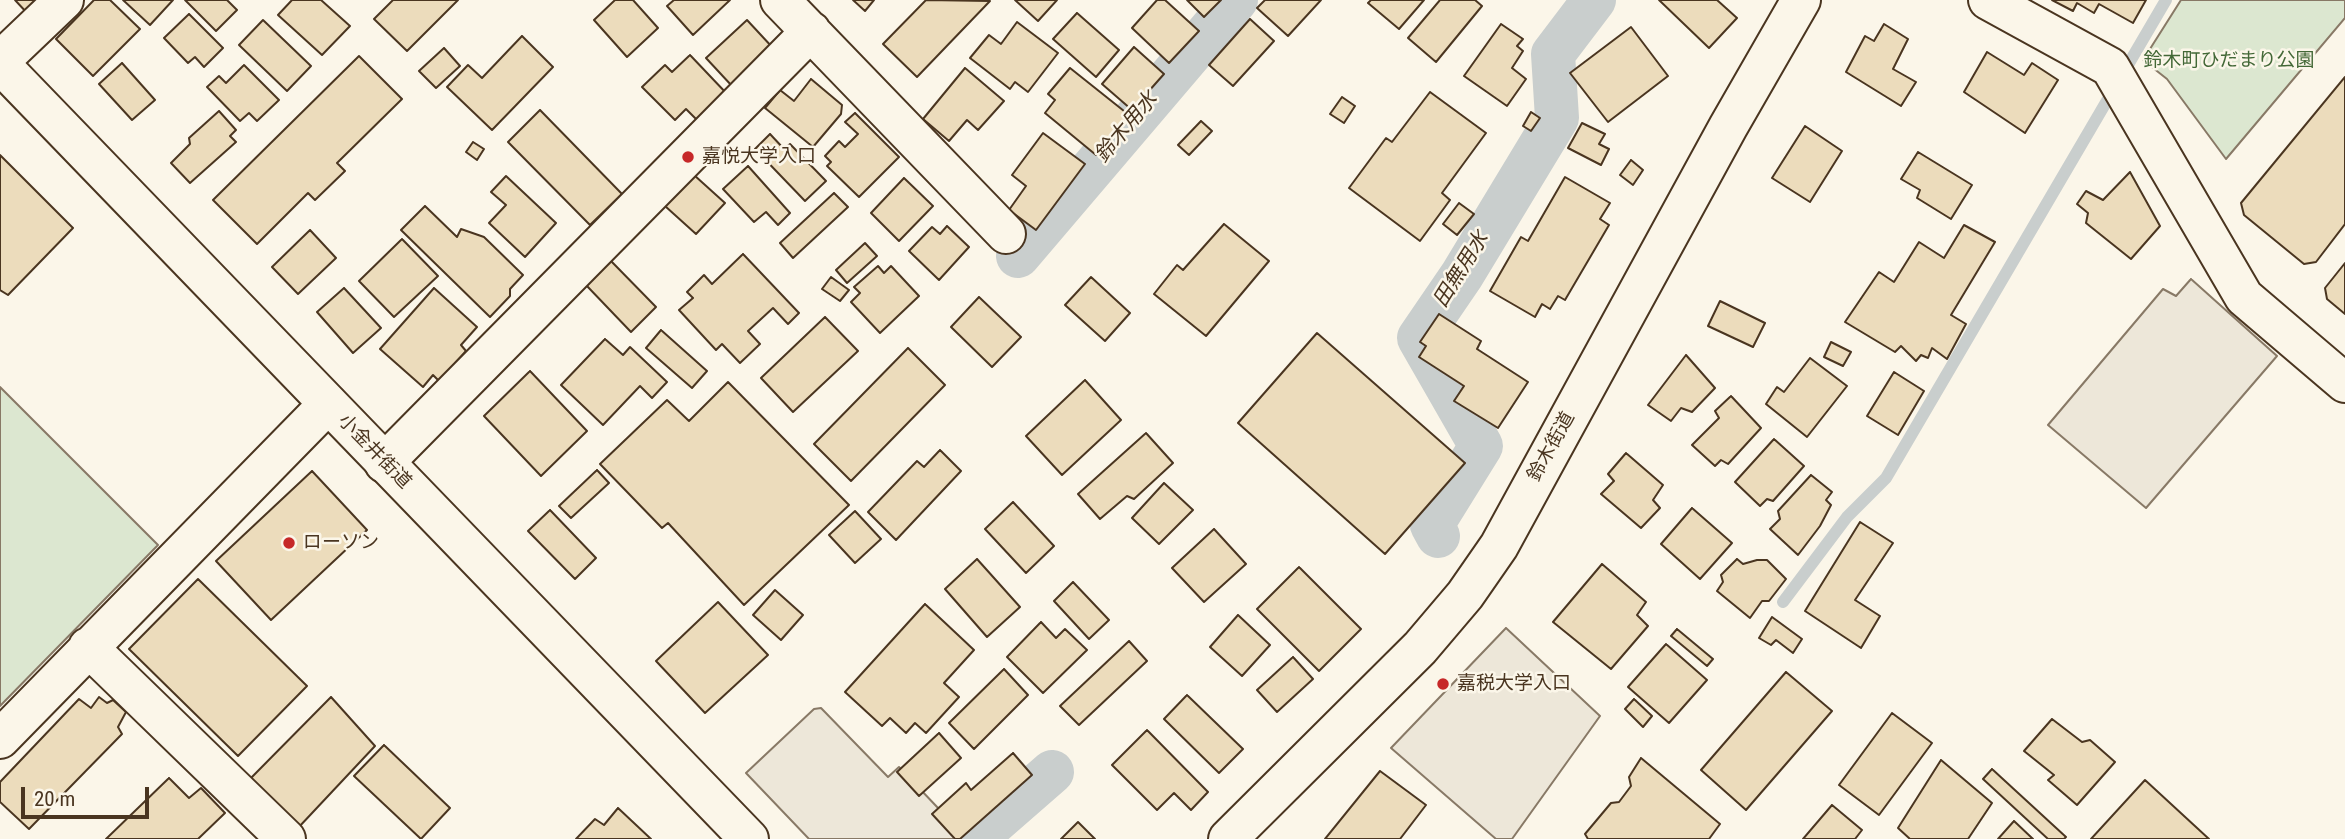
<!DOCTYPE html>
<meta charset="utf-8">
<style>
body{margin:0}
#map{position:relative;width:2345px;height:839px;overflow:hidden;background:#fbf6e9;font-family:"Roboto Condensed",sans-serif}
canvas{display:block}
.scale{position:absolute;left:21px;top:787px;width:128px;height:32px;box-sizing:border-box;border:4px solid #4a3520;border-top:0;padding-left:9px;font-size:21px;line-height:24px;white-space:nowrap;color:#4a3520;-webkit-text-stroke:5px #fbf6e9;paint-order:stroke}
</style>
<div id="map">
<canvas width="2345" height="839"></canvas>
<div class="scale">20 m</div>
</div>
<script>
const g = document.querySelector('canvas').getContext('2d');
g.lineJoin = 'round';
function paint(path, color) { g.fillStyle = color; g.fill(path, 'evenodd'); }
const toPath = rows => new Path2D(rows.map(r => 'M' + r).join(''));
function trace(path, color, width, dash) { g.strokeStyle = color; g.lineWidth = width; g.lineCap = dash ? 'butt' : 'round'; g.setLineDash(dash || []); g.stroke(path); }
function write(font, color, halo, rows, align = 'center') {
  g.font = font + ' "Roboto Condensed","Noto Sans JP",sans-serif'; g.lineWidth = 5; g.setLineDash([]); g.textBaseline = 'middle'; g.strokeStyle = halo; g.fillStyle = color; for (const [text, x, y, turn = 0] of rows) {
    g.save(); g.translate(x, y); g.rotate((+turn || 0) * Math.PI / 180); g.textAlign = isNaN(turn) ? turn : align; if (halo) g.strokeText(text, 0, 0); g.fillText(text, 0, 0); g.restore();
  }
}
const green = toPath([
 [2181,0,2345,0,2345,18,2226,159,2167,79,2143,60,2181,0],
 [0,387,158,545,0,706,0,387]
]);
paint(green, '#dce7d0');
trace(green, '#887966', 2);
const parking = toPath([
 [2191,279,2277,356,2146,508,2048,425,2163,289,2176,296,2191,279],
 [1506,628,1600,716,1512,839,1496,839,1391,748,1506,628],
 [821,708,888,777,899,767,959,830,955,839,809,839,746,773,814,709,821,708]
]);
paint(parking, '#ede7d9');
trace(parking, '#887966', 2);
trace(toPath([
 [1783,602,1847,517,1886,478,2166,0]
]), '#c9cecd', 12);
trace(toPath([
 [1018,256,1236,0],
 [1438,536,1432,525,1481,446,1419,338,1462,275,1557,118,1553,54,1594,0],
 [975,839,1052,772]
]), '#c9cecd', 44);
const building = toPath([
 [15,0,43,0,28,14,15,0],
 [94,0,110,0,140,29,93,76,56,39,94,0],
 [123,0,173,0,150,25,123,0],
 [185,0,227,0,237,10,216,31,185,0],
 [292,0,321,0,350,26,322,55,278,15,292,0],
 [393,0,458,0,407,51,374,19,393,0],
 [615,0,633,0,658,28,627,57,594,20,615,0],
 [674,0,730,0,693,35,667,6,674,0],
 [853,0,874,0,865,11,853,0],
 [926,0,990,1,917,77,883,44,926,0],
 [1015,0,1057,0,1038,21,1015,0],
 [1157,0,1165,0,1199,31,1169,63,1132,28,1157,0],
 [1187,0,1221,0,1204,17,1187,0],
 [1265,0,1321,0,1288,36,1257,8,1265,0],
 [1371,0,1424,0,1399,29,1368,3,1371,0],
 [1440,0,1475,0,1482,6,1436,62,1408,38,1440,0],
 [1659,0,1717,0,1737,18,1709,48,1659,0],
 [2052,0,2146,0,2133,23,2099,4,2094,13,2077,3,2073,11,2052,0],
 [1077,13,1119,50,1096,77,1053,39,1077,13],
 [189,14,223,48,204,67,195,57,188,63,164,38,189,14],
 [1250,19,1274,41,1233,86,1209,65,1250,19],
 [263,20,311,66,287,91,239,45,263,20],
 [747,20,773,48,732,86,706,58,747,20],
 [1017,22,1058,53,1028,92,1015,82,1010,89,970,58,989,35,1001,44,1017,22],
 [1501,24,1523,39,1517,46,1523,51,1512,68,1526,79,1507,106,1464,76,1501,24],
 [1884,24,1908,39,1893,69,1916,82,1901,106,1846,72,1865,36,1874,41,1884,24],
 [1631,27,1668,76,1608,122,1570,73,1631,27],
 [522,36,553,67,492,130,447,87,468,65,482,78,522,36],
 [1134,47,1164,74,1132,110,1102,84,1134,47],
 [444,48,460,66,436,88,419,71,444,48],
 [1987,52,2024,75,2032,63,2058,80,2025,133,1964,92,1987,52],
 [690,55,728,95,699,122,686,109,675,120,642,87,665,65,672,72,690,55],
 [359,56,402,99,337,163,345,171,315,200,308,193,257,244,213,200,359,56],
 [122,63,155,100,132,120,99,84,122,63],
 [244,65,279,100,257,121,249,113,240,121,207,87,219,76,226,83,244,65],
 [965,68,1004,101,978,130,967,120,949,141,923,119,965,68],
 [1070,68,1129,115,1096,155,1045,113,1055,100,1048,94,1070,68],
 [2345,77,2345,224,2316,262,2304,264,2244,215,2241,203,2345,77],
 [811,79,842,105,841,114,813,147,765,108,780,90,794,101,811,79],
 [1430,92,1486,133,1442,193,1450,200,1420,241,1349,188,1386,138,1392,142,1430,92],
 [1342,97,1355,106,1344,123,1330,114,1342,97],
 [540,110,622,194,590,225,508,142,540,110],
 [219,111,236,130,230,136,236,142,190,183,171,163,190,144,189,138,219,111],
 [1531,112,1540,118,1531,131,1523,126,1531,112],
 [855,113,899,157,859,197,827,166,831,162,825,156,839,141,845,147,858,134,845,122,855,113],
 [1201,121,1212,131,1189,155,1178,145,1201,121],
 [1582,123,1605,134,1599,144,1609,149,1601,165,1568,148,1582,123],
 [1805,126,1842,151,1810,202,1772,178,1805,126],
 [1043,133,1085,164,1036,230,1009,210,1026,186,1012,175,1043,133],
 [770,134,784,149,790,144,826,181,805,201,755,149,770,134],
 [473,142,484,149,477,160,466,152,473,142],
 [1918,152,1972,185,1951,219,1917,198,1920,190,1901,179,1918,152],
 [0,155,73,228,8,295,0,290,0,155],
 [1631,160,1643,170,1633,185,1620,175,1631,160],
 [748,166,790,213,778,225,766,212,754,222,723,189,748,166],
 [2130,172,2160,226,2131,259,2086,223,2088,213,2077,204,2086,191,2103,200,2130,172],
 [694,175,725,203,696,234,665,206,694,175],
 [506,176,556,223,525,257,489,223,506,205,491,192,506,176],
 [1565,177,1610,203,1600,219,1609,225,1565,300,1558,296,1550,309,1542,304,1535,317,1490,291,1521,237,1528,241,1565,177],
 [904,178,933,206,899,241,871,213,904,178],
 [834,193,848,207,793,258,780,243,834,193],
 [1459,203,1474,214,1457,235,1443,224,1459,203],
 [425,206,457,237,461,229,484,237,523,275,510,289,510,296,490,317,401,230,425,206],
 [1224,224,1269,261,1206,336,1154,294,1177,265,1183,270,1224,224],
 [1964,225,1995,242,1951,315,1966,324,1947,359,1932,348,1928,358,1921,355,1916,361,1901,346,1895,352,1845,322,1879,272,1894,282,1919,242,1944,258,1964,225],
 [947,226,969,247,939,280,909,251,932,227,940,234,947,226],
 [310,230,336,258,298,294,272,267,310,230],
 [402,239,438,276,394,317,359,281,402,239],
 [865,243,877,256,847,283,836,270,865,243],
 [743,254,799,313,788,324,773,308,748,331,760,344,740,363,722,344,716,350,679,310,693,298,687,292,704,275,712,284,743,254],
 [611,261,656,307,631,332,586,285,611,261],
 [2345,263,2345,314,2327,299,2325,288,2345,263],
 [878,266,884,273,891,266,919,296,880,333,851,302,860,293,854,287,878,266],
 [831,277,849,290,840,301,822,289,831,277],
 [1091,277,1130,313,1105,341,1065,305,1091,277],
 [344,288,381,328,353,353,317,312,344,288],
 [434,288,477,327,461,345,466,351,439,381,433,375,423,387,380,349,434,288],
 [979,297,1021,337,992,367,951,327,979,297],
 [1720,301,1765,323,1753,347,1708,326,1720,301],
 [1439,314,1481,341,1477,349,1528,382,1498,428,1454,401,1464,386,1419,357,1426,346,1420,342,1439,314],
 [825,317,858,351,793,412,761,378,825,317],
 [661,330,707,371,692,388,646,348,661,330],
 [1317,333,1465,463,1385,554,1238,423,1317,333],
 [605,339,623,355,630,347,667,382,652,398,640,386,603,425,561,385,605,339],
 [1831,342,1851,352,1843,366,1824,357,1831,342],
 [908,348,945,385,851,481,814,444,908,348],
 [1686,355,1715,388,1692,412,1681,408,1671,421,1648,405,1686,355],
 [1810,358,1847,386,1807,437,1766,404,1777,387,1784,392,1810,358],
 [530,371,587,431,541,476,484,416,530,371],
 [1894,372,1924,391,1898,435,1867,416,1894,372],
 [1085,380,1121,420,1062,475,1026,436,1085,380],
 [728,382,849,505,744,605,668,523,662,528,600,464,667,400,689,421,728,382],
 [1731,396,1761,428,1728,464,1721,460,1715,466,1692,445,1719,418,1715,411,1731,396],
 [1146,433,1173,463,1134,499,1127,496,1100,519,1078,494,1146,433],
 [1774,439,1804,466,1773,501,1767,499,1760,506,1735,482,1774,439],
 [940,450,961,471,896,540,868,512,917,461,924,467,940,450],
 [1626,453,1663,485,1653,500,1660,508,1641,528,1601,494,1614,481,1608,474,1626,453],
 [597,470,609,483,571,518,559,506,597,470],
 [312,471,367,530,271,620,216,561,312,471],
 [1811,475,1832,492,1826,500,1831,505,1820,526,1798,555,1770,529,1780,519,1778,511,1811,475],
 [1164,483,1193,510,1159,544,1132,518,1164,483],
 [1013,502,1054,546,1026,573,985,529,1013,502],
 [1692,508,1732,543,1700,579,1661,544,1692,508],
 [550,510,596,558,575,579,528,531,550,510],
 [855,511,881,539,855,563,829,535,855,511],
 [1860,522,1893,543,1855,600,1880,616,1861,648,1805,611,1860,522],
 [1214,529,1246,564,1204,602,1172,568,1214,529],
 [977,559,1020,607,987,637,945,589,977,559],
 [1737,559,1743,564,1757,560,1767,560,1786,579,1769,601,1762,601,1750,618,1717,591,1723,582,1721,575,1737,559],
 [1602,564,1646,602,1637,615,1648,626,1611,669,1553,622,1602,564],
 [1299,567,1361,629,1319,671,1257,609,1299,567],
 [198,579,307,686,238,756,129,649,198,579],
 [1073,582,1109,620,1089,639,1054,601,1073,582],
 [775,590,803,615,781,640,753,615,775,590],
 [718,602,768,655,705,713,656,661,718,602],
 [925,604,974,650,944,683,959,697,926,733,915,723,906,733,890,718,882,726,845,692,925,604],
 [1238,615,1270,645,1242,676,1210,647,1238,615],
 [1772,617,1802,639,1793,653,1776,640,1771,645,1759,638,1772,617],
 [1041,622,1056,638,1065,629,1087,650,1043,693,1007,657,1041,622],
 [1677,629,1713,659,1707,666,1671,636,1677,629],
 [1129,641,1147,661,1079,725,1060,706,1129,641],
 [1666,644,1707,680,1669,723,1628,687,1666,644],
 [1293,657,1313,679,1277,712,1257,690,1293,657],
 [1004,669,1028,695,974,749,949,723,1004,669],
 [1786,672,1832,711,1746,810,1701,770,1786,672],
 [1187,695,1243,749,1219,773,1164,719,1187,695],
 [99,697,107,703,113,700,126,712,118,727,122,734,29,829,0,802,0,782,79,699,91,708,99,697],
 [331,697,375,746,298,828,249,780,331,697],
 [1634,699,1652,716,1643,727,1625,709,1634,699],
 [1892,713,1932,743,1879,815,1839,785,1892,713],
 [2052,719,2082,742,2090,740,2115,762,2077,805,2048,780,2054,775,2024,751,2052,719],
 [1147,730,1208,792,1191,810,1174,793,1157,810,1112,765,1147,730],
 [939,733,961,758,919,796,897,772,939,733],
 [384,745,450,808,421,839,354,776,384,745],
 [1013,753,1032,775,960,839,955,839,932,814,966,783,971,790,1013,753],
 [1641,758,1720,824,1709,839,1588,839,1585,834,1611,803,1619,802,1631,786,1629,777,1641,758],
 [1941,760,1992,803,1968,839,1910,839,1898,828,1941,760],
 [1992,769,2066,837,2064,839,2048,839,1983,779,1992,769],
 [1380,771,1426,805,1400,839,1325,839,1380,771],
 [169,778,189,798,201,788,225,813,198,839,106,839,169,778],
 [2145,780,2209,839,2091,839,2145,780],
 [1832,805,1862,830,1855,839,1803,839,1832,805],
 [618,808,651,839,576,839,595,819,604,825,618,808],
 [2014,821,2033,839,1998,839,2014,821],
 [1078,822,1095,839,1061,839,1078,822]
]);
paint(building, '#ecdcbc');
trace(building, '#4a3520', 2);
const minor = toPath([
 [780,0,1006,234],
 [1988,0,2110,67,2244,297,2345,383],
 [0,61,64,0],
 [384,463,811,31],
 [88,647,286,839],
 [0,739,328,404]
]);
const major = toPath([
 [0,64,749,839],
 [1228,839,1420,648,1465,595,1499,546,1728,127,1801,0]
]);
trace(minor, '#4a3520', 42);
trace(major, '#4a3520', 42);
trace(minor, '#fbf6e9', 38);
trace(major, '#fbf6e9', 38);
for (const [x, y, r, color] of [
 [688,157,7,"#c62828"],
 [289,543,7,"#c62828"],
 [1443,684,7,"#c62828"]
]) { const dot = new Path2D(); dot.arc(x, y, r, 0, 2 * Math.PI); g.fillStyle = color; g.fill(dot); trace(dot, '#fbf6e9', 2.5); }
write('19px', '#436837', '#fbf6e9', [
 ["鈴木町ひだまり公園",2229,61]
]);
write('19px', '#4a3520', '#fbf6e9', [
 ["嘉悦大学入口",702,157],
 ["ローソン",303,543],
 ["嘉税大学入口",1457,684]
], 'left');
write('19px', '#4a3520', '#fbf6e9', [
 ["鈴木街道",1552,447,-61],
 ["小金井街道",374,452,46]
]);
write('italic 21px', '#4a3520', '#fbf6e9', [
 ["鈴木用水",1127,128,-50],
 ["田無用水",1462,270,-58]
]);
</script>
